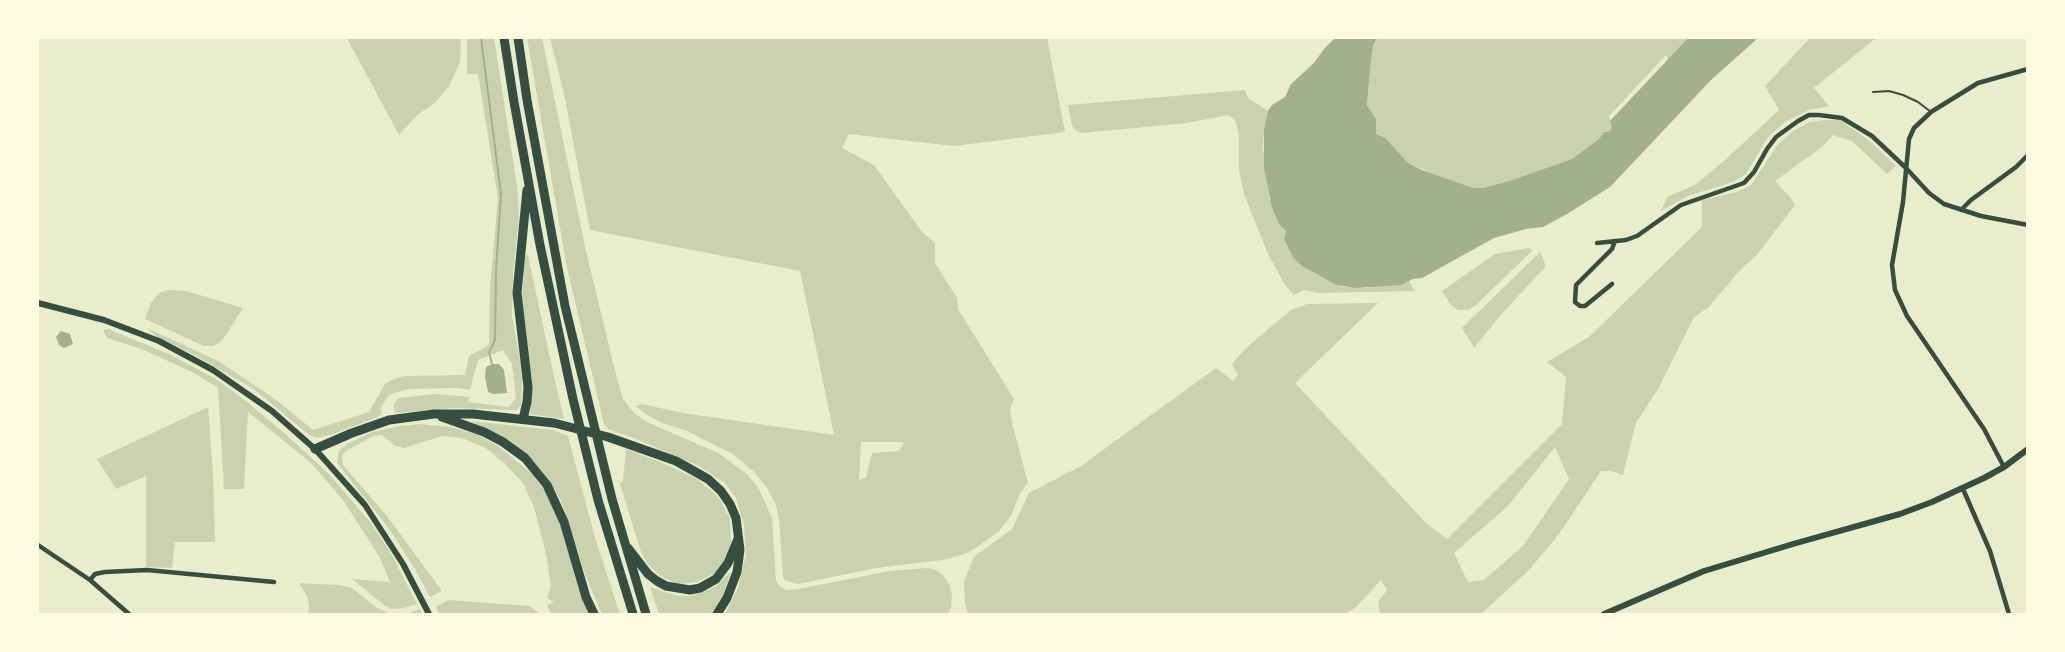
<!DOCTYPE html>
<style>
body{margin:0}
#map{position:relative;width:2065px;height:652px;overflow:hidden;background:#e9edc9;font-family:Raleway,sans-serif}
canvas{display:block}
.frame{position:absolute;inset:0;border:39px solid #fefae0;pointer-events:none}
</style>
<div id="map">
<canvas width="2065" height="652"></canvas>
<div class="frame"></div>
</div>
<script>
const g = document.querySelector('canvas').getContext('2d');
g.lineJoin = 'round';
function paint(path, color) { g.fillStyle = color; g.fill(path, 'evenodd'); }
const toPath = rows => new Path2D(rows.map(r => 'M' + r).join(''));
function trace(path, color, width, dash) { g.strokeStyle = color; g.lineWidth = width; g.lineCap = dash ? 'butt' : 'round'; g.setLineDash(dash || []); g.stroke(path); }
paint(toPath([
 [347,38,461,38,460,62,449,86,436,102,416,116,399,135],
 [467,38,494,38,517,186,519,217,513,273,512,316,521,366,522,385,521,405,516,410,455,408,395,413,394,408,394,403,399,398,434,394,470,397,468,402,509,407,516,398,512,364,503,350,478,360,470,390,458,388,409,389,394,393,388,396,381,408,382,414,378,417,330,435,317,438,309,435,255,390,193,354,157,337,147,328,220,362,275,399,313,430,369,412,385,384,394,379,405,376,465,375,469,356,489,345,490,287,498,198,478,74,467,74],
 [527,38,542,38,586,251,617,379,623,399,634,413,647,422,718,453,748,475,759,489,772,518,776,580,779,586,787,590,798,589,890,571,926,568,934,569,943,575,950,586,952,595,951,608,948,614,725,614,738,588,746,555,744,525,736,498,725,483,699,466,639,440,608,429,604,424,567,268],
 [550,38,1047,38,1065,132,954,146,849,134,842,148,874,165,922,232,935,243,935,263,957,298,958,309,1014,399,1010,409,1012,423,1028,483,1020,493,1011,516,998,532,977,547,965,554,943,560,876,568,798,584,785,580,783,576,779,520,776,505,767,488,754,472,733,454,685,430,662,423,644,413,636,406,642,404,683,413,834,435,800,271,590,230,564,94],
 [861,442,903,442,904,443,899,451,872,453,866,478,859,480],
 [1377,38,1688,38,1668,60,1666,55,1609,116,1612,127,1609,132,1604,132,1599,139,1572,159,1512,180,1483,188,1473,188,1444,179,1407,162,1376,134,1376,119,1367,105,1370,70,1373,46],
 [1810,38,1876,38,1814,88,1829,106,1809,110,1785,122,1768,137,1746,174,1733,182,1688,196,1661,211,1667,197,1695,185,1725,160,1779,110,1765,86],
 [1245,90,1248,98,1268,111,1264,130,1263,148,1269,197,1279,224,1286,231,1284,239,1294,259,1302,266,1342,287,1367,288,1409,281,1415,291,1317,293,1304,290,1294,295,1285,285,1268,254,1244,194,1239,171,1239,136,1236,122,1229,115,1187,123,1082,133,1075,130,1072,126,1068,105],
 [1824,120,1840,120,1871,142,1896,166,1887,174,1852,141,1833,135,1822,147,1775,181,1790,197,1795,205,1756,256,1740,270,1708,308,1694,317,1658,389,1636,423,1623,475,1611,471,1601,471,1559,534,1529,570,1481,614,1380,614,1378,602,1387,590,1381,580,1356,607,1345,614,968,614,965,604,964,581,974,557,1012,529,1029,493,1081,466,1216,368,1233,381,1238,375,1232,364,1245,349,1291,310,1307,304,1378,303,1295,383,1427,524,1447,539,1562,424,1566,377,1547,362,1589,337,1702,227,1702,200,1737,192,1751,185,1778,144,1793,131,1810,122],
 [1555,447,1569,479,1523,546,1484,580,1468,582,1454,553,1508,506],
 [1528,248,1533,250,1475,306,1468,310,1458,310,1450,304,1442,291,1495,254],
 [1540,252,1546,266,1498,318,1474,348,1462,328],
 [528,255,551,363,564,419,530,414,532,378,526,350,522,299,525,256],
 [169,290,186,291,243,308,222,341,213,346,204,346,145,319,151,303,159,293],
 [108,329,169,354,216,379,246,401,283,432,328,473,371,523,391,553,417,604,404,608,392,609,384,605,352,579,390,582,379,556,343,500,311,463,248,412,244,489,224,489,218,388,194,373,144,350,107,338,103,330],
 [208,407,213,473,215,542,175,542,172,568,146,567,146,476,116,489,97,459],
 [471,421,553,430,568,436,595,538,620,614,602,614,585,574,561,500,540,469,523,451,511,441],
 [420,424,450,427,476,434,498,446,531,473,545,491,557,515,589,614,551,614,547,605,554,602,547,598,551,587,546,553,534,507,523,483,506,465,486,448,462,438,442,436,404,448,395,446,382,435,373,436,346,451,342,456,343,465,387,516,442,591,430,597,412,564,389,529,337,463,339,451,347,444,372,432,400,426],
 [626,449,665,464,697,479,714,493,721,501,730,519,731,542,729,551,722,565,715,573,697,582,678,584,660,576,647,563,641,552,620,484,623,480],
 [729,573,731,573,724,593,711,614,659,614,650,587,678,596,691,596,715,587],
 [299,583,339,585,352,588,377,608,391,614,405,614,420,609,423,614,308,614,309,605,307,596],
 [448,600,529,606,541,614,439,614,436,607]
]), '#cad2ad');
paint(toPath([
 [1335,38,1377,38,1373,46,1370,70,1367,105,1376,119,1376,134,1385,138,1407,162,1422,170,1473,188,1483,188,1512,180,1572,159,1599,139,1604,132,1609,132,1612,127,1610,121,1688,38,1758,38,1711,80,1610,187,1567,214,1543,227,1526,229,1494,238,1422,278,1413,279,1401,285,1355,288,1337,285,1302,266,1294,259,1284,239,1286,231,1279,224,1272,208,1264,168,1264,130,1268,111,1272,105,1285,97,1291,84,1314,63,1324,49],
 [61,331,70,334,73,344,64,348,59,345,56,337],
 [492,364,499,364,504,370,507,393,493,394,488,392,485,377,486,367]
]), '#a3b18a');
trace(toPath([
 [481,38,501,194,496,270,495,340,489,352,492,364]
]), '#a3b18a', 2);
trace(toPath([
 [1873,92,1889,91,1903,95,1918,102,1931,112]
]), '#344e41', 2);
trace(toPath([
 [1961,210,1971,200,2016,167,2028,155],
 [1597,243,1626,240,1637,236,1681,205,1744,183,1754,172,1767,149,1776,137,1798,121,1809,115,1819,115,1842,118,1872,136,1906,168,1929,193,1944,204,1981,216,2028,225],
 [1612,284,1585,306,1580,306,1575,302,1576,285,1612,249,1615,241],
 [2004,467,1984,429,1907,316,1895,290,1892,265,1903,202,1909,139,1914,128,1931,112,1978,83,2028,69],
 [1963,489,1990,551,2009,614],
 [38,545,90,580,129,614],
 [90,580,95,574,105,572,147,570,274,582]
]), '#344e41', 4.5);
trace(toPath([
 [38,303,104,320,159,341,213,370,272,411,315,449,365,505,403,564,429,614],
 [1604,614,1704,571,1793,544,1900,514,1932,502,1984,478,2004,467,2028,449]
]), '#344e41', 6);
trace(toPath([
 [504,38,514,102,540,245,573,399,598,500,633,614],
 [518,38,527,100,565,306,612,499,646,614],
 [442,417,484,432,503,442,525,458,547,485,564,522,586,597,594,614],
 [523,419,527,402,528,387,517,293,527,190],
 [315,449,352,433,389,420,434,414,473,414,554,423,608,437,676,461,708,479,721,491,730,504,736,518,740,550,737,572,727,598,717,614],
 [628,548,648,574,657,581,666,586,690,590,700,588,716,579,728,563,738,539]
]), '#344e41', 9);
</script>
